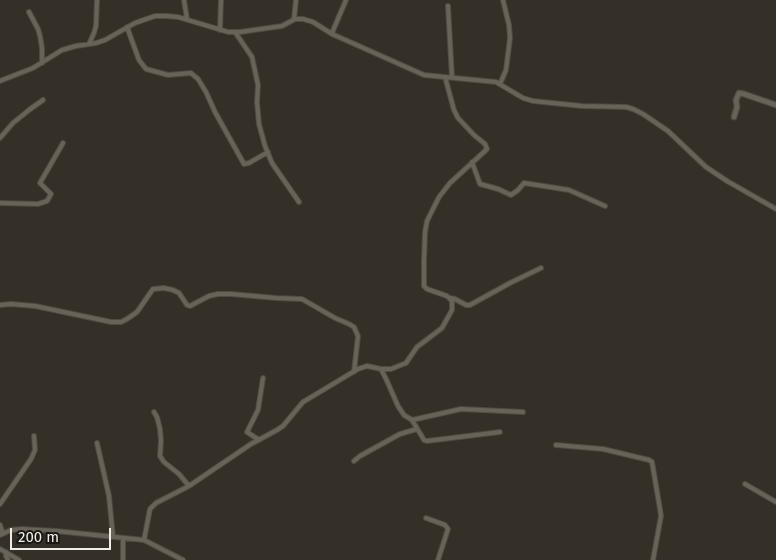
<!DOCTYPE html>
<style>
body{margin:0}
#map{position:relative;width:776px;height:560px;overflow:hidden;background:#342f27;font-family:"Fira Sans",sans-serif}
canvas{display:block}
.scale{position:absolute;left:10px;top:528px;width:101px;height:22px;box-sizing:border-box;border:2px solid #f1eee8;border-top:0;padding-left:6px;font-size:15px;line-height:18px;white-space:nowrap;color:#f1eee8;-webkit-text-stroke:4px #1a1814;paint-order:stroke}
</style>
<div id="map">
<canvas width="776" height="560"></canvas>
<div class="scale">200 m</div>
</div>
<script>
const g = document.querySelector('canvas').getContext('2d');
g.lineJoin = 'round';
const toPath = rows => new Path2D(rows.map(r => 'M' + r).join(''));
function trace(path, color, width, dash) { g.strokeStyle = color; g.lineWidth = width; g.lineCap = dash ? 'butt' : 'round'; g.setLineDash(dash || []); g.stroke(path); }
const minor = toPath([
 [184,0,187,19],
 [448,6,452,77],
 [29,12,38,29,40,36,42,48,42,63],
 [294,19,296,0],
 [127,27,139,60,146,69,168,75,191,73,198,79,206,92,215,112,244,164,249,163,268,152],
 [220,30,221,0],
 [235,32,252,57,258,85,257,102,259,124,265,146,272,163,299,202],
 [332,33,346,0],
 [89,44,94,33,96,26,97,0],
 [0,81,33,68,62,50,76,46,96,43,105,40,135,23,155,16,166,16,178,17,228,32,240,32,282,26,295,19,303,19,313,22,332,34,424,75,496,82,523,98,533,101,582,106,626,107,633,109,643,114,668,131,706,167,727,181,776,209],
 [500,84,506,70,510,38,509,25,503,0],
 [0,138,13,123,29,110,43,100],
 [472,162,480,184,498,189,511,195,518,190,524,183,569,190,605,206],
 [0,203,38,204,47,201,51,194,40,183,63,143],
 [450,298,455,299,466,305,470,305,510,283,541,268],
 [0,305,11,304,35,306,111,322,121,322,127,319,137,312,153,289,164,288,173,290,179,293,187,305,190,306,209,296,218,294,231,294,276,298,302,299,335,318,349,324,354,327,358,336,354,372],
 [381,369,387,381,398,406,404,415,412,420,461,409,523,412],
 [154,412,157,417,160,429,161,441,160,456,164,462,179,474,189,486],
 [412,420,424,440,427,441,500,432],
 [259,440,247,432,258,410,263,378],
 [97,443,109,496,113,537],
 [556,445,603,449,649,460,652,462,660,509,661,516,653,560],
 [354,461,360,456,400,434,417,429],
 [745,484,776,502],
 [0,504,31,459,35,450,34,436],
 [426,518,445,525,448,529,438,560],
 [0,525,3,534],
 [0,535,11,530,22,529,56,531,144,540,183,560],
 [123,538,123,560],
 [144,540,150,509,156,503,189,486,251,444,277,430,283,426,303,402,358,369,367,366,381,369,391,369,406,363,417,347,442,328,452,310,452,301,447,296,427,289,424,286,424,261,425,232,427,221,439,197,450,183,485,151,487,149,485,144,474,135,458,118,454,110,445,77],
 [0,549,19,560],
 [6,552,6,556,8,560]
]);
const tertiary = toPath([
 [734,117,737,107,736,100,739,93,744,94,776,105]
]);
trace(minor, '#4e4b43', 6);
trace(tertiary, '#4e4b43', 7);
trace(minor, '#686359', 4);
trace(tertiary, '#686359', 4.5);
</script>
